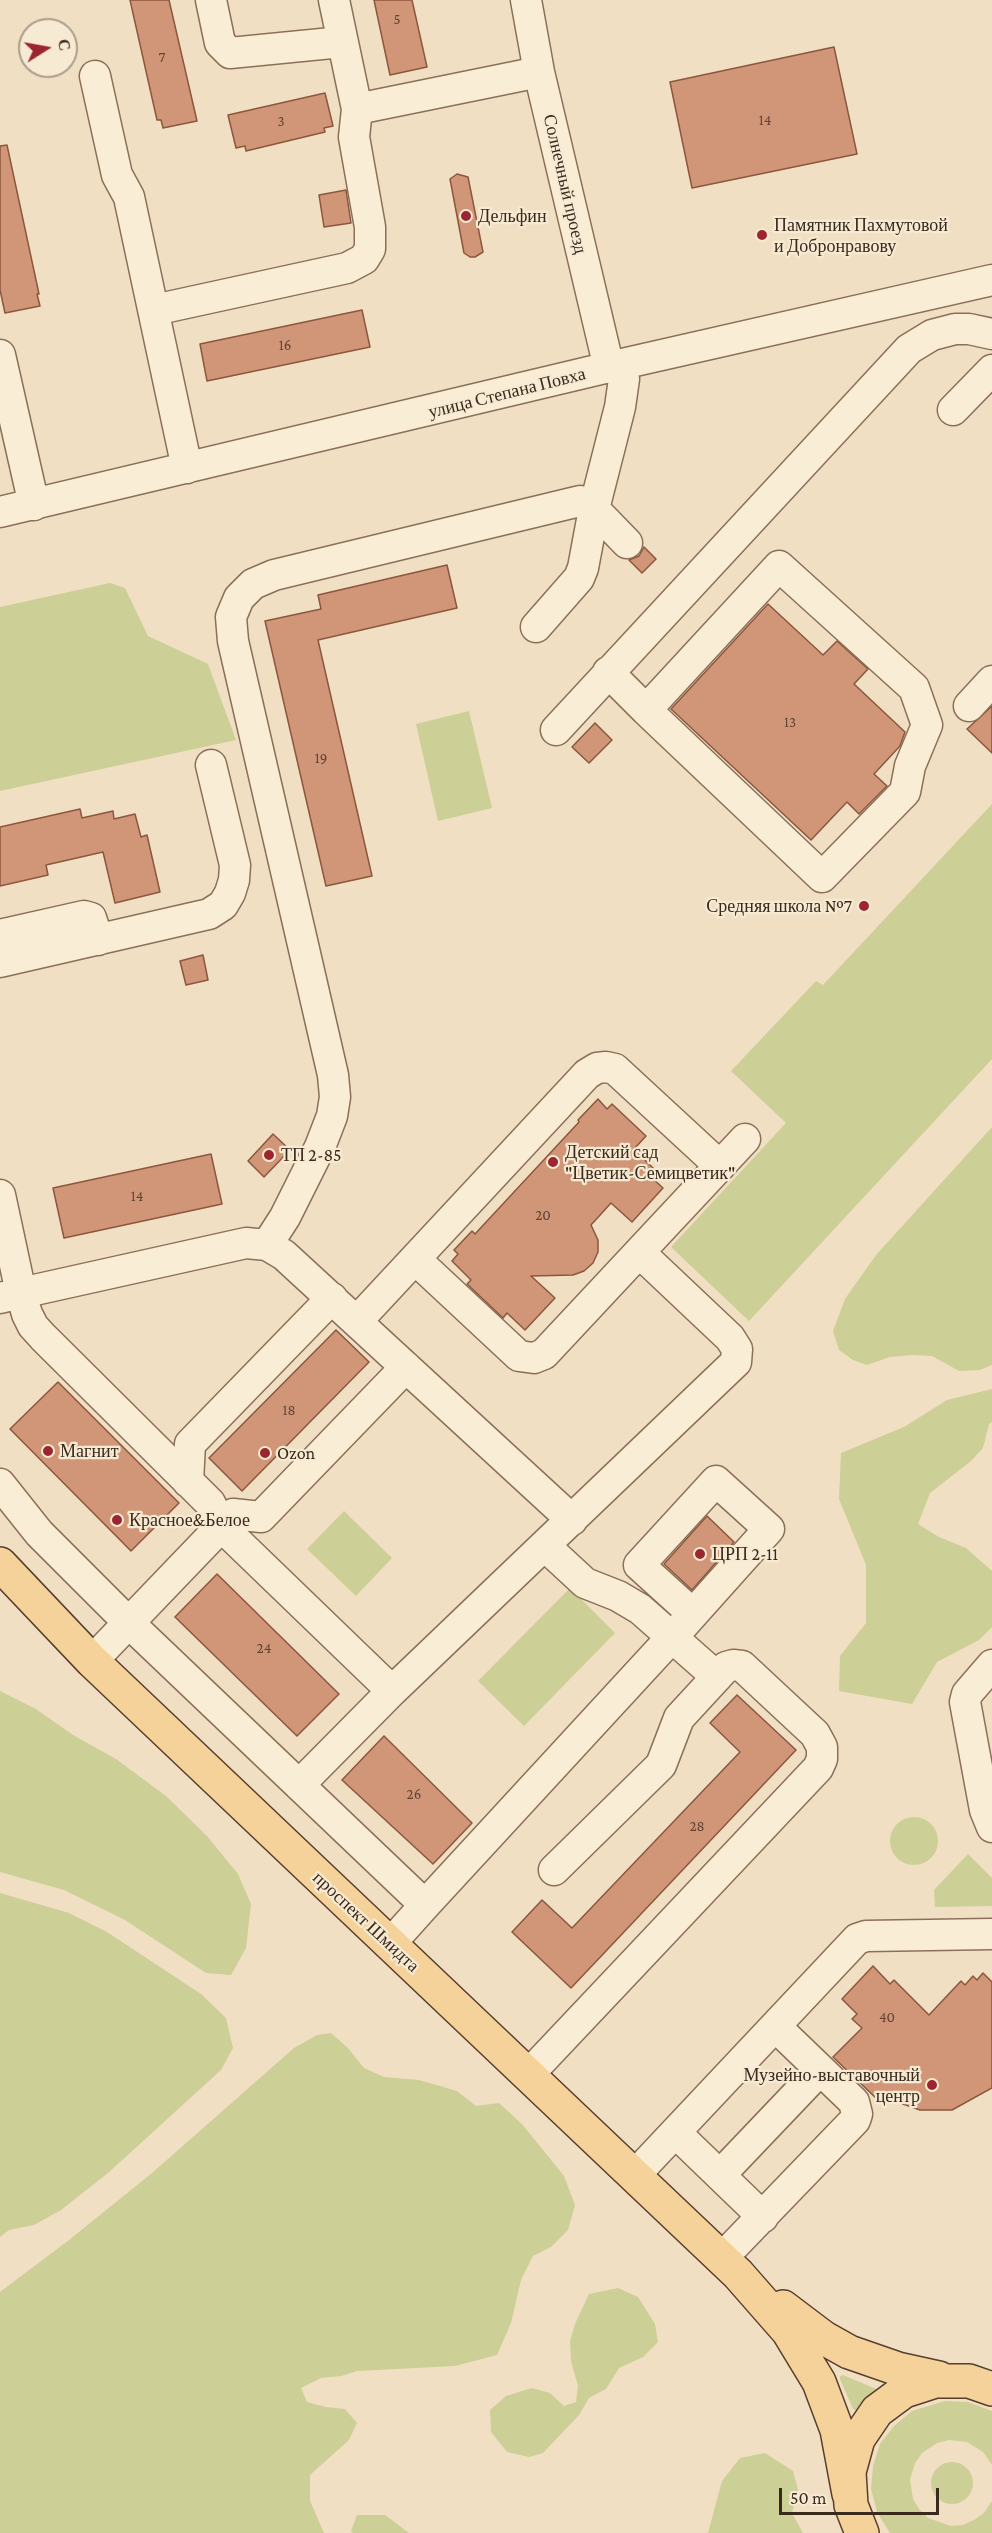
<!DOCTYPE html>
<meta charset="utf-8">
<style>
body{margin:0}
#map{position:relative;width:992px;height:2533px;overflow:hidden;background:#f0dfc3;font-family:"Crimson Pro",serif}
canvas{display:block}
.north{position:absolute;left:18px;top:18px;width:60px;height:60px;box-sizing:border-box;background:#f7ead3;border:2px solid #ab9d8a;border-radius:50%;rotate:79deg;font-size:16px;font-weight:700;line-height:24px;text-align:center;color:#3a291d}
.north::after{content:'';display:block;margin:auto;width:21px;height:27px;background:#9c262f;clip-path:polygon(50% 0,100% 100%,50% 72%,0 100%)}
.scale{position:absolute;left:779px;top:2488px;width:160px;height:27px;box-sizing:border-box;border:3px solid #3a291d;border-top:0;padding-left:8px;font-size:18px;line-height:21px;white-space:nowrap;color:#3a291d;-webkit-text-stroke:4px #f7ead3;paint-order:stroke}
</style>
<div id="map">
<canvas width="992" height="2533"></canvas>
<div class="north">С</div>
<div class="scale">50 m</div>
</div>
<script>
const g = document.querySelector('canvas').getContext('2d');
g.lineJoin = 'round';
function paint(path, color) { g.fillStyle = color; g.fill(path, 'evenodd'); }
const toPath = rows => new Path2D(rows.map(r => 'M' + r).join(''));
function trace(path, color, width, dash) { g.strokeStyle = color; g.lineWidth = width; g.lineCap = dash ? 'butt' : 'round'; g.setLineDash(dash || []); g.stroke(path); }
function write(font, color, halo, rows, align = 'center') {
  g.font = font + ' "Crimson Pro",serif'; g.lineWidth = 4.5; g.setLineDash([]); g.textBaseline = 'middle'; g.strokeStyle = halo; g.fillStyle = color; for (const [text, x, y, turn = 0] of rows) {
    g.save(); g.translate(x, y); g.rotate((+turn || 0) * Math.PI / 180); g.textAlign = isNaN(turn) ? turn : align; if (halo) g.strokeText(text, 0, 0); g.fillText(text, 0, 0); g.restore();
  }
}
paint(toPath([
 [110,583,125,588,148,636,208,664,236,740,0,791,0,607],
 [469,711,492,808,438,821,416,724],
 [992,804,992,1059,749,1321,671,1247,786,1123,731,1071,816,981,823,985],
 [992,1127,992,1365,980,1370,959,1371,932,1356,913,1355,890,1357,867,1365,853,1360,839,1350,833,1331,845,1299,876,1255],
 [992,1389,992,1422,989,1424,983,1448,971,1461,930,1493,918,1524,939,1537,966,1548,992,1571,992,1627,979,1640,937,1662,912,1704,839,1691,840,1656,866,1623,866,1565,839,1499,841,1453,904,1427,947,1400],
 [344,1511,392,1558,356,1596,307,1549],
 [570,1588,615,1633,524,1726,478,1681],
 [0,1691,36,1709,73,1735,116,1759,166,1796,207,1836,238,1874,251,1904,246,1948,231,1975,206,1973,125,1920,64,1890,0,1872],
 '890 1841a24 24 0 1 1 48 0a24 24 0 1 1-48 0Z',
 [968,1854,992,1878,992,1906,935,1907,934,1890],
 [0,1893,69,1913,107,1932,201,1994,226,2018,233,2048,221,2070,108,2173,61,2210,34,2225,9,2230,0,2237],
 [331,2033,348,2048,364,2068,384,2077,419,2080,457,2091,476,2106,499,2103,522,2124,564,2176,575,2205,568,2230,551,2247,533,2256,521,2280,511,2323,497,2355,455,2366,357,2371,341,2376,321,2378,301,2388,307,2402,326,2407,345,2409,357,2423,349,2440,310,2475,310,2501,324,2533,0,2533,0,2292,69,2240,152,2173,294,2048,317,2035],
 [618,2288,638,2297,655,2324,658,2342,643,2357,619,2368,606,2389,589,2398,579,2415,543,2453,529,2457,507,2452,491,2432,490,2410,506,2396,532,2388,550,2393,564,2406,576,2402,578,2386,571,2361,570,2341,575,2324,589,2294],
 [843,2375,876,2389,876,2392,858,2411,853,2409,840,2379,840,2376],
 [945,2401,968,2402,992,2411,992,2465,983,2452,967,2442,949,2440,937,2443,922,2453,915,2463,910,2480,913,2499,919,2509,928,2518,951,2526,963,2525,974,2520,984,2513,992,2501,992,2533,890,2533,877,2512,871,2489,873,2466,880,2444,894,2426,912,2411],
 [765,2453,793,2471,798,2490,792,2513,803,2533,708,2533,722,2481,740,2458],
 '931 2483a21 21 0 1 1 42 0a21 21 0 1 1-42 0Z',
 [357,2515,385,2515,409,2533,353,2533,351,2531]
]), '#cccf96');
const building = toPath([
 [130,0,169,0,197,121,163,128,161,120,157,120,130,0],
 [374,0,412,0,427,67,390,75,374,0],
 [834,47,857,154,692,188,670,82,834,47],
 [325,93,333,126,324,128,325,132,246,151,245,146,236,148,228,115,325,93],
 [7,145,39,294,37,294,40,306,5,313,0,290,0,146,7,145],
 [457,174,468,177,483,252,475,257,470,257,464,253,450,179,457,174],
 [346,190,351,223,324,227,319,195,346,190],
 [362,310,370,347,207,381,200,344,362,310],
 [644,547,656,559,642,573,629,560,639,556,644,547],
 [447,565,457,608,318,640,372,876,326,886,265,621,321,609,318,595,447,565],
 [768,604,823,655,837,641,868,669,854,684,905,732,900,746,874,774,887,786,859,814,847,802,811,840,671,709,768,604],
 [992,706,992,753,967,729,992,706],
 [595,723,612,740,589,763,572,747,595,723],
 [80,809,82,818,113,811,114,819,135,814,141,837,147,835,160,892,115,903,103,852,46,865,48,875,0,886,0,827,80,809],
 [203,955,208,980,186,985,180,961,203,955],
 [598,1099,607,1109,612,1104,646,1136,634,1149,656,1171,650,1176,663,1188,632,1222,611,1203,591,1225,598,1240,598,1252,593,1263,584,1271,573,1275,531,1276,555,1298,525,1330,507,1313,503,1318,467,1284,471,1280,452,1261,458,1254,454,1250,472,1231,475,1234,579,1122,578,1120,598,1099],
 [273,1134,290,1150,264,1177,248,1161,273,1134],
 [211,1154,222,1204,64,1238,53,1188,211,1154],
 [336,1330,369,1362,242,1491,209,1458,336,1330],
 [58,1382,179,1503,131,1551,10,1429,58,1382],
 [707,1516,734,1542,692,1590,664,1564,707,1516],
 [217,1574,339,1694,297,1736,175,1617,217,1574],
 [737,1695,796,1750,571,1988,512,1932,542,1900,572,1928,740,1752,710,1723,737,1695],
 [384,1736,472,1823,433,1864,342,1780,384,1736],
 [873,1966,890,1984,894,1980,929,2015,961,1981,965,1985,973,1976,977,1980,983,1973,992,1982,992,2088,952,2110,920,2110,903,2104,885,2093,878,2100,833,2057,862,2028,852,2019,857,2014,842,1999,873,1966]
]);
paint(building, '#d09677');
trace(building, '#8b573d', 1.5);
const minor = toPath([
 [211,0,220,43,230,53,342,42],
 [526,0,539,72,609,368],
 [95,76,117,175,129,197,187,468],
 [357,109,539,72],
 [154,310,347,268,364,259,370,249,370,227,354,137,357,109,334,0],
 [0,355,34,505],
 [953,410,992,370],
 [0,512,622,364,992,280],
 [536,627,579,578,583,568,594,509,620,407,624,379,622,364],
 [608,672,646,710,822,877,905,792,910,766,927,725,914,688,779,566,646,710],
 [969,706,992,681],
 [556,730,909,349,932,335,955,329,969,329,992,334],
 [0,935,84,916,91,918,98,940],
 [0,962,209,914,223,905,230,893,234,880,235,865,211,765],
 [0,1195,21,1293,0,1298],
 [267,1245,285,1217,320,1147,332,1116,335,1097,333,1075,233,641,231,617,239,598,253,584,274,575,580,501,594,509,627,543],
 [415,1259,519,1356,534,1358,544,1354,745,1139],
 [357,1321,587,1074,597,1068,606,1067,615,1069,720,1166],
 [188,1482,190,1444,332,1298],
 [0,1484,39,1533,129,1623,425,1905],
 [545,1546,585,1583,618,1596,640,1609,717,1677],
 [92,1661,233,1514,261,1517,406,1367],
 [992,1665,967,1694,965,1702,985,1810,992,1827],
 [392,1691,222,1527,210,1503,43,1337,33,1326,27,1314,21,1293,246,1243,267,1245,284,1255,572,1520],
 [299,1785,392,1691,736,1362,737,1349,730,1338,640,1253],
 [390,1944,425,1905,684,1624,769,1529,716,1481,639,1565,693,1614],
 [528,2075,818,1768,822,1759,822,1747,815,1734,742,1666,733,1665,726,1667,679,1718,661,1765,554,1870],
 [676,2133,763,2217],
 [720,2175,820,2070],
 [634,2176,857,1939,866,1936,992,1934],
 [722,2258,855,2120,857,2114,854,2102,776,2027]
]);
const major = toPath([
 [0,1564,92,1661,738,2274,788,2331,819,2382,837,2430,849,2494],
 [783,2307,824,2338,849,2352,898,2369,939,2378],
 [862,2533,851,2505,849,2472,858,2439,877,2411,904,2391,935,2381,969,2381,992,2389]
]);
trace(minor, '#8b7059', 33);
trace(major, '#583e2d', 36);
trace(minor, '#faedd6', 30);
trace(major, '#f4d299', 33);
for (const [x, y, r, color] of [
 [466,216,6,"#9c262f"],
 [762,235,6,"#9c262f"],
 [864,906,6,"#9c262f"],
 [269,1155,6,"#9c262f"],
 [553,1162,6,"#9c262f"],
 [48,1451,6,"#9c262f"],
 [265,1453,6,"#9c262f"],
 [117,1520,6,"#9c262f"],
 [700,1554,6,"#9c262f"],
 [932,2085,6,"#9c262f"]
]) { const dot = new Path2D(); dot.arc(x, y, r, 0, 2 * Math.PI); g.fillStyle = color; g.fill(dot); trace(dot, '#f7ead3', 2); }
write('15px', '#604434', null, [
 ["5",397,19],
 ["7",162,57],
 ["14",765,120],
 ["3",281,121],
 ["16",285,345],
 ["13",790,722],
 ["19",321,758],
 ["14",137,1196],
 ["20",543,1215],
 ["18",289,1410],
 ["24",264,1648],
 ["26",414,1794],
 ["28",697,1826],
 ["40",887,2017]
]);
write('18px', '#3a291d', '#f7ead3', [
 ["Солнечный проезд",565,184,77],
 ["улица Степана Повха",507,393,-14],
 ["проспект Шмидта",366,1922,43]
]);
write('18px', '#3a291d', '#f7ead3', [
 ["Дельфин",478,216],
 ["Памятник Пахмутовой",774,225],
 ["и Добронравову",774,246],
 ["Средняя школа №7",852,906,"right"],
 ["Детский сад",565,1152],
 ["\"Цветик-Семицветик\"",565,1173],
 ["ТП 2-85",281,1155],
 ["Магнит",60,1451],
 ["Ozon",277,1453],
 ["Красное&Белое",129,1520],
 ["ЦРП 2-11",712,1554],
 ["Музейно-выставочный",920,2075,"right"],
 ["центр",920,2096,"right"]
], 'left');
</script>
